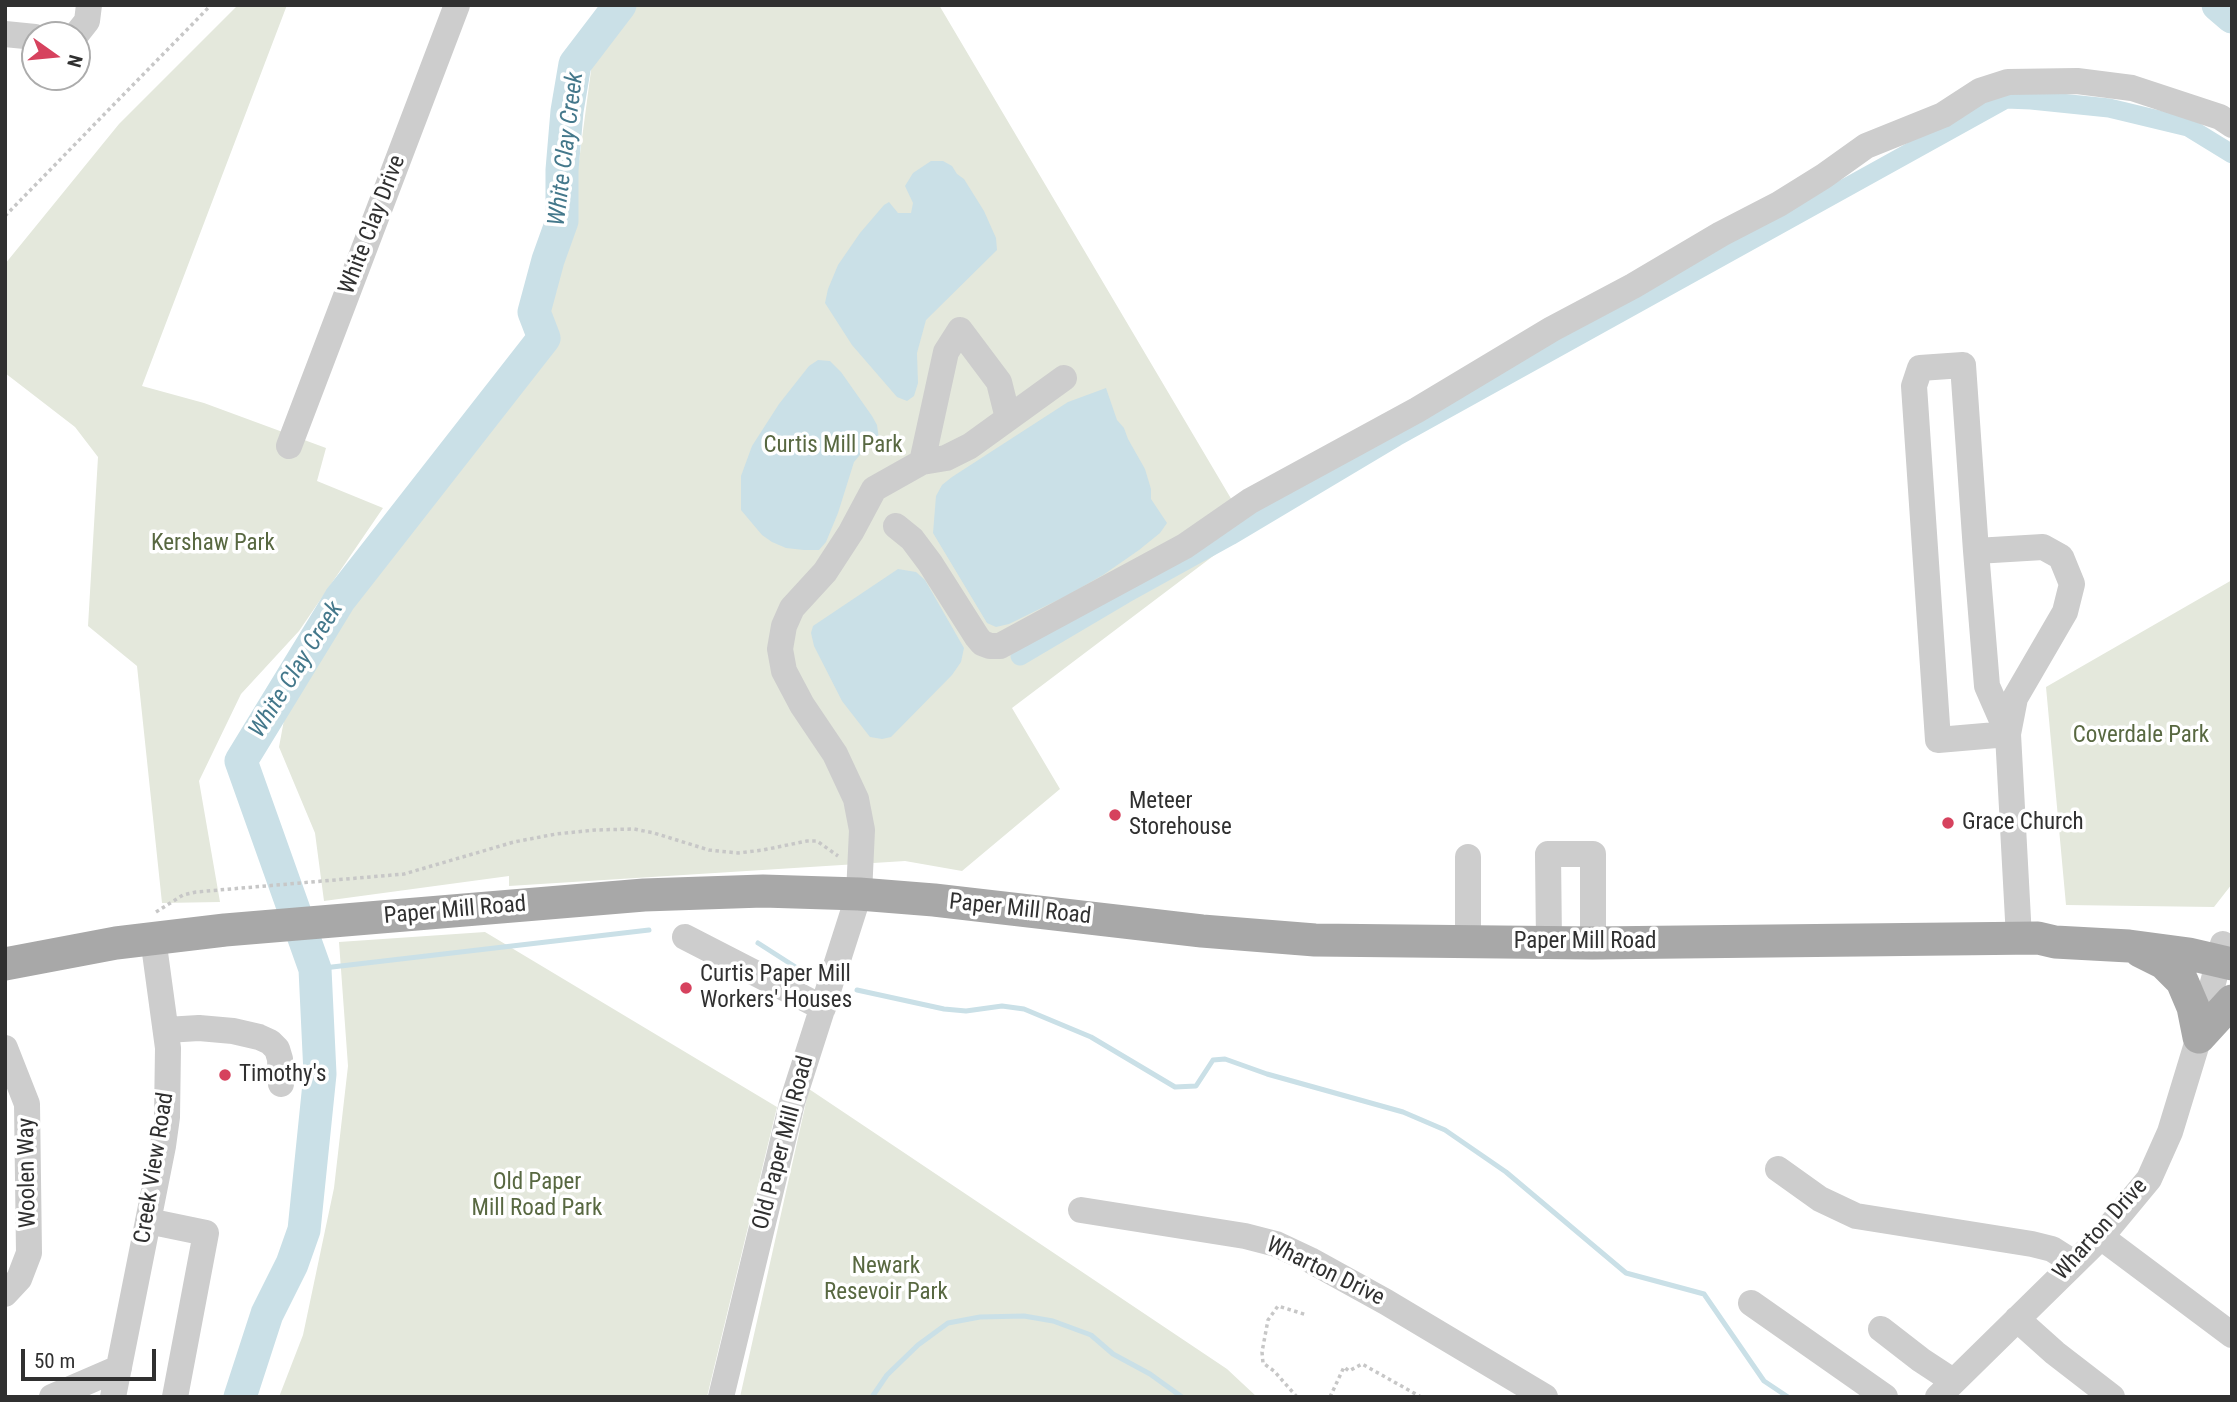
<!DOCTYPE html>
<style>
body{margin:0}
#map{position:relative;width:2237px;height:1402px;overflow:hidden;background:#fff;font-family:"Roboto Condensed",sans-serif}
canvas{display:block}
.frame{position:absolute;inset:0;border:7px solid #303030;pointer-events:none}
.north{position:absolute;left:21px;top:21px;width:70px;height:70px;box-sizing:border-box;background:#fff;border:2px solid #acacac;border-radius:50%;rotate:105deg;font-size:19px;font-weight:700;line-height:28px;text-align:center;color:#303030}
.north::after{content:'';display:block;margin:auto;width:24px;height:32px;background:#d6425e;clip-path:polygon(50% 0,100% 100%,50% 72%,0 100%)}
.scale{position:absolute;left:21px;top:1349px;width:135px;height:32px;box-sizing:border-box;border:4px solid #303030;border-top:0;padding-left:9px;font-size:21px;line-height:24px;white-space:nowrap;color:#303030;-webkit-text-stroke:5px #fff;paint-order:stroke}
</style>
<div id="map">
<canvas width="2237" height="1402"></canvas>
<div class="frame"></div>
<div class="north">N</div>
<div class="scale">50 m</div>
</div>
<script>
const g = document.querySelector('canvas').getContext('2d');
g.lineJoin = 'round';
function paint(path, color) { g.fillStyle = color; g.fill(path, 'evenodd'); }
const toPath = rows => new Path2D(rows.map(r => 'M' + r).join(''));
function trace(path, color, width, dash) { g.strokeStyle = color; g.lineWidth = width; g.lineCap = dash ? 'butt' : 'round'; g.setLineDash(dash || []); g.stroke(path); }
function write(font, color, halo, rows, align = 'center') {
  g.font = font + ' "Roboto Condensed",sans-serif'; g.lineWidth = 7; g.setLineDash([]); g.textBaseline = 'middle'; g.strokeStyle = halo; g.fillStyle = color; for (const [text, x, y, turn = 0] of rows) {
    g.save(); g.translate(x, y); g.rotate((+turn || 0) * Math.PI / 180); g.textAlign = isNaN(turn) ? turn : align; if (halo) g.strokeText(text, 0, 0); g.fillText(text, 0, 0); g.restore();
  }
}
paint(toPath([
 [238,5,287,5,142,386,204,403,326,448,317,481,383,508,299,631,241,694,199,781,220,902,162,903,137,666,88,626,98,457,75,427,5,373,5,264,119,124],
 [632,5,939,5,1249,529,1012,708,1060,789,962,871,905,861,509,886,509,876,324,901,315,833,279,747,294,666,455,461,492,410,528,348,556,292,570,229,592,63],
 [2232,580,2232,884,2214,907,2066,905,2046,687],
 [485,932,777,1107,707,1397,279,1397,303,1335,334,1188,348,1066,339,942],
 [809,1089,1227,1369,1257,1397,740,1397]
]), '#e4e8dc');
paint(toPath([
 [931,161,943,161,952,166,957,174,964,179,984,211,996,238,997,250,926,320,917,353,918,383,914,396,907,401,897,397,852,345,825,303,828,289,838,265,860,233,884,205,889,202,898,213,911,213,913,203,905,186,913,173],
 [818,360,830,361,841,372,872,416,877,425,879,439,864,450,854,462,838,513,826,542,819,550,804,550,786,548,772,542,762,535,741,510,741,476,752,446,779,404,809,366],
 [1106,388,1117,420,1124,428,1128,439,1145,469,1151,489,1151,499,1167,523,1160,533,1139,550,1103,575,1066,596,1009,624,996,627,987,623,933,533,936,496,942,485,952,477,1068,402],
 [898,569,916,572,925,580,964,648,961,662,952,675,891,737,882,739,870,737,842,701,814,646,811,633,813,626]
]), '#cae0e7');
trace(toPath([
 [758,943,808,975],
 [315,969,649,930],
 [857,990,944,1009,966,1011,1002,1006,1024,1009,1091,1037,1175,1087,1196,1086,1213,1060,1225,1059,1267,1074,1403,1112,1445,1130,1506,1172,1626,1273,1704,1294,1764,1381,1788,1397],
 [872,1397,887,1375,918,1345,948,1323,980,1317,1024,1316,1053,1321,1091,1335,1113,1354,1150,1374,1182,1397]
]), '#cae0e7', 5);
trace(toPath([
 [1020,656,1125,594,1230,536,1396,437,2006,99,2031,100,2109,108,2188,127,2232,154]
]), '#cae0e7', 19);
trace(toPath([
 [2218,5,2232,17],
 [240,1397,267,1314,292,1264,304,1230,320,1074,315,969,241,761,340,599,544,338,534,312,548,260,562,221,562,170,567,111,575,64,620,5]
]), '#cae0e7', 33);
trace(toPath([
 [5,216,211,5],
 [156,912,183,895,196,892,404,874,514,842,556,834,595,830,634,829,654,833,709,850,738,853,763,850,807,841,817,841,838,856],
 [1297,1397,1274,1371,1263,1363,1262,1352,1268,1320,1278,1306,1307,1315],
 [1330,1397,1344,1367,1349,1371,1362,1364,1421,1397]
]), '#c7c7c7', 3.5, [3.5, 3.5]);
trace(toPath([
 [5,34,35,37],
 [76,35,87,21,89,5],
 [289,446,457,5],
 [922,462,946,352,960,330,999,382,1008,418],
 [896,526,912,539,930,563,977,637,982,643,990,646,1000,646,1185,546,1250,501,1417,410,1552,329,1633,286,1721,234,1779,204,1824,176,1866,146,1943,115,1980,91,2008,82,2077,81,2132,88,2220,117,2232,125],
 [1976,551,1987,686,2008,734,1938,740,1914,386,1920,368,1963,365,1976,551,2043,547,2061,557,2072,584,2065,612,2015,698,2008,734,2019,938],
 [685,937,823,1008],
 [1468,943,1468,857],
 [1549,943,1548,854,1593,854,1593,943],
 [166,1030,199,1028,233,1031,259,1037,270,1042,277,1049,280,1059,281,1084],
 [5,1048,27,1104,29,1253,19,1279,5,1294],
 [1778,1169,1820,1199,1856,1216,2032,1244,2052,1249,2074,1263],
 [1081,1210,1245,1236,1276,1244,1310,1260,1386,1302,1545,1397],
 [148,1221,206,1233,175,1397],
 [2101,1237,2232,1335],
 [1751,1303,1885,1397],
 [2017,1319,2055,1353,2112,1397],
 [1881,1329,1921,1360,1953,1381],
 [52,1397,119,1368],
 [113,1397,163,1146,167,1117,168,1048,153,938],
 [721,1397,792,1103,859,894,862,830,856,799,835,754,802,705,784,671,780,649,784,626,792,608,825,572,851,532,874,489,922,462,946,458,970,446,1064,378],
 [1938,1397,2101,1237,2149,1179,2170,1132,2199,1037,2223,944]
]), '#cdcdcd', 26);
trace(toPath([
 [2140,951,2164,963,2182,981,2193,1007,2199,1037],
 [5,964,116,943,225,930,644,895,763,891,859,894,934,900,1202,931,1315,940,1593,943,2038,938,2055,942,2129,946,2189,954,2232,964],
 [2199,1037,2232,1001]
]), '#a8a8a8', 33);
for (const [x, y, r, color] of [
 [1115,815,7,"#d6425e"],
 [1948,823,7,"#d6425e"],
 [686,988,7,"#d6425e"],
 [225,1075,7,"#d6425e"]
]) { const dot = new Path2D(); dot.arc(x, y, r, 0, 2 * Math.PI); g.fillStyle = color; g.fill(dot); trace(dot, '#fff', 2.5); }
write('23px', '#303030', '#fff', [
 ["White Clay Drive",373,225,-69],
 ["Paper Mill Road",1020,910,6],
 ["Paper Mill Road",455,911,-5],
 ["Paper Mill Road",1585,942],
 ["Old Paper Mill Road",784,1143,-75],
 ["Creek View Road",155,1168,-81],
 ["Woolen Way",28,1173,-91],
 ["Wharton Drive",2101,1230,-48],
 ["Wharton Drive",1325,1272,26]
]);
write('23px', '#586841', '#fff', [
 ["Curtis Mill Park",833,446],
 ["Kershaw Park",213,544],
 ["Coverdale Park",2141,736],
 ["Old Paper",537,1183],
 ["Mill Road Park",537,1209],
 ["Newark",886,1267],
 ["Resevoir Park",886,1293]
]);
write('23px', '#303030', '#fff', [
 ["Meteer",1129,802],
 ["Storehouse",1129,828],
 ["Grace Church",1962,823],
 ["Curtis Paper Mill",700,975],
 ["Workers' Houses",700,1001],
 ["Timothy's",239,1075]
], 'left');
write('italic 24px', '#44788b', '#fff', [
 ["White Clay Creek",567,149,-83],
 ["White Clay Creek",297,670,-58]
]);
</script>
